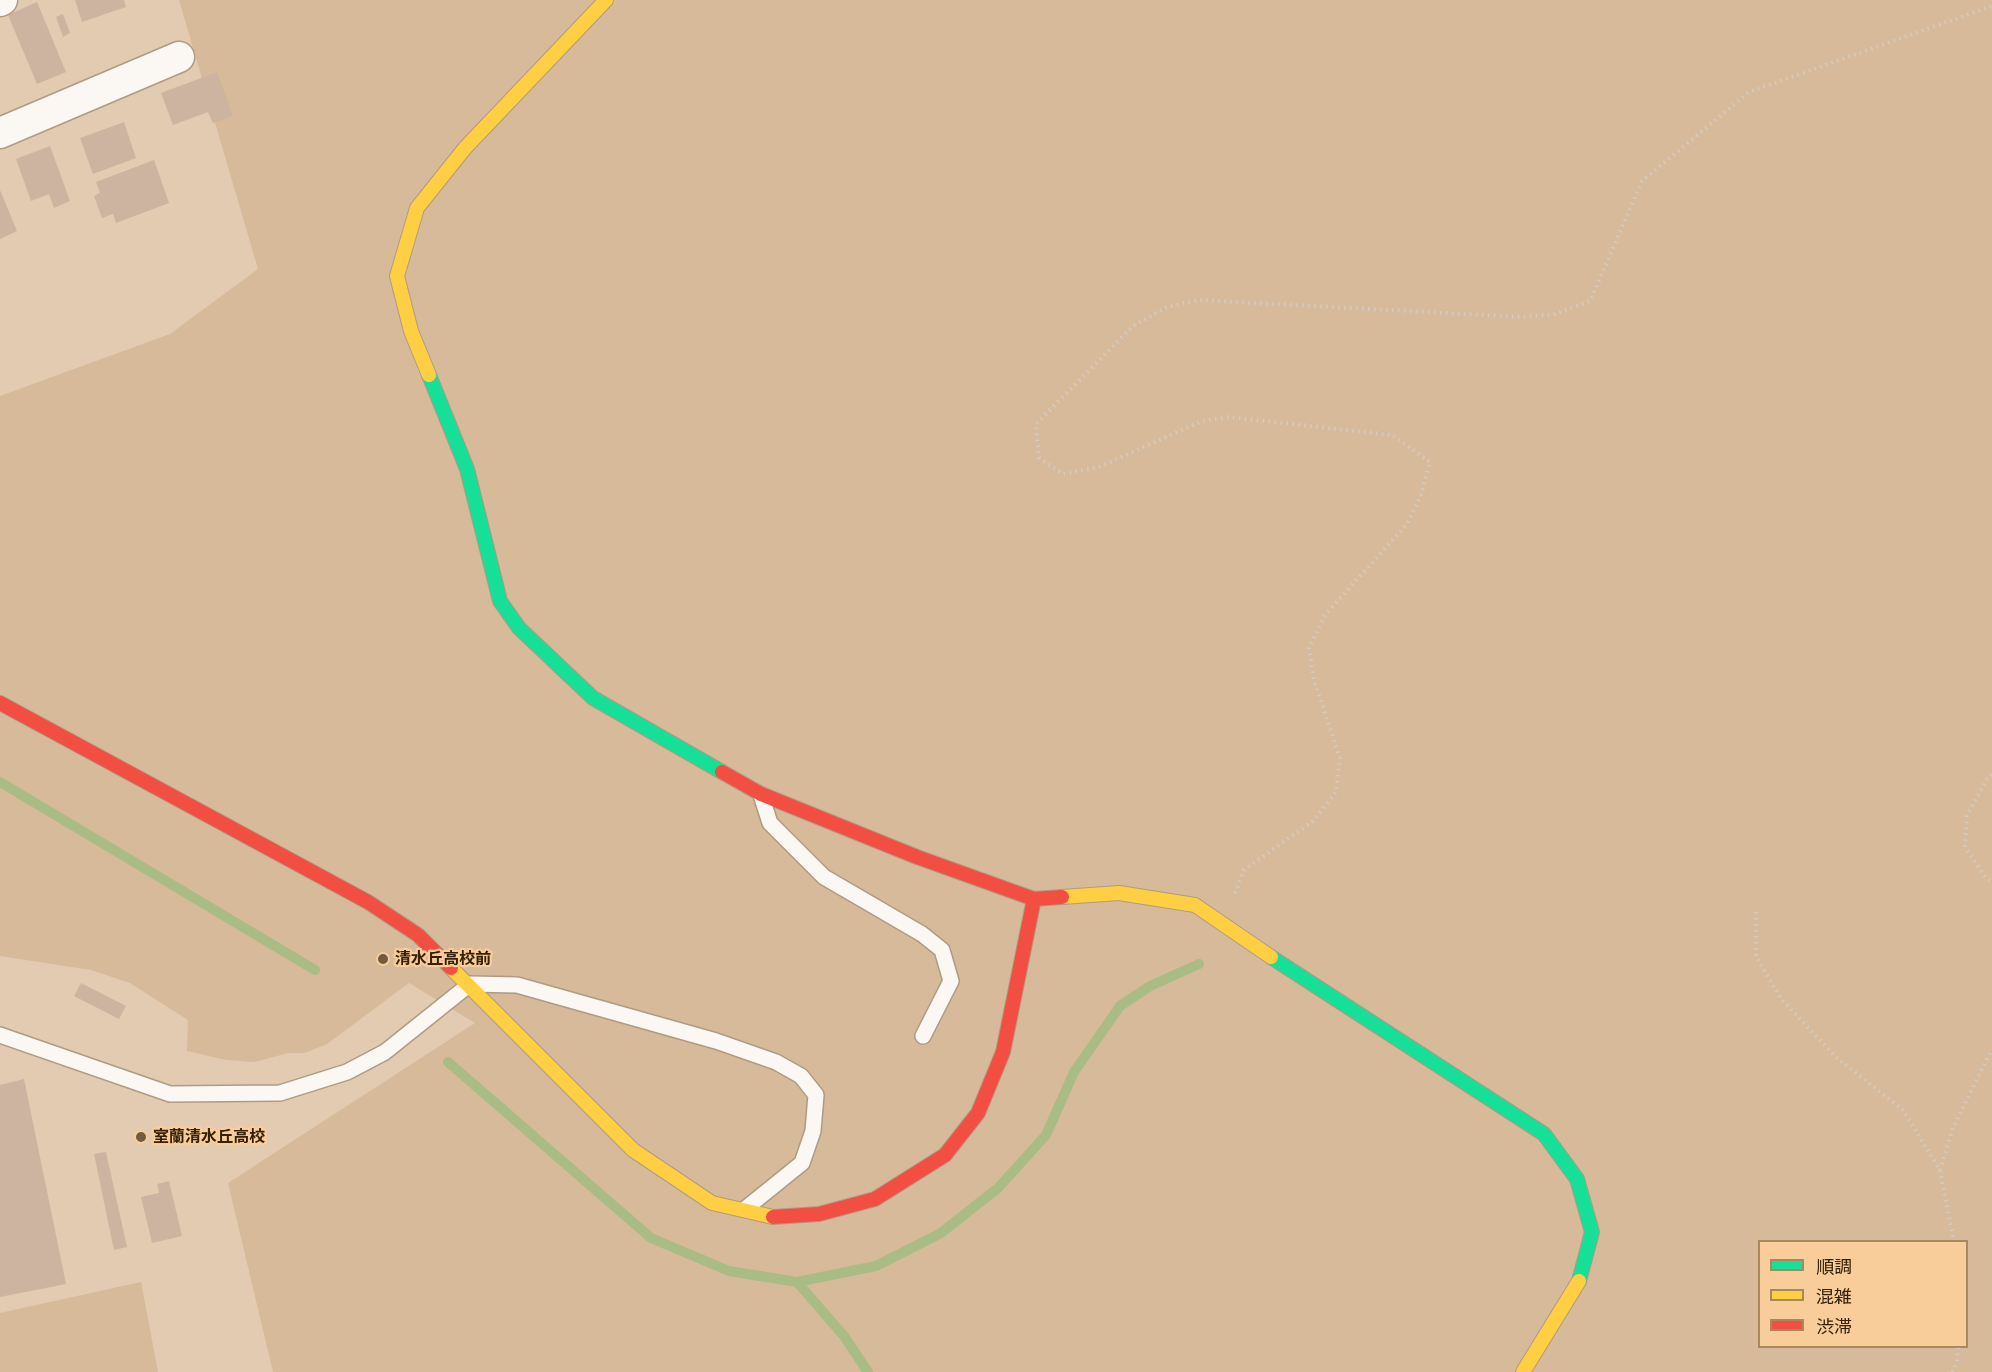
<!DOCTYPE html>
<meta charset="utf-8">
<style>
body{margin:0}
#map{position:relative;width:1992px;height:1372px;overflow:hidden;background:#e2cbb0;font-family:"IBM Plex Serif","Noto Sans JP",serif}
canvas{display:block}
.legend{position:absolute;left:1758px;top:1240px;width:210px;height:108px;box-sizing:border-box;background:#f8cd9a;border:2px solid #aa885e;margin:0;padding:8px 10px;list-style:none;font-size:18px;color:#342004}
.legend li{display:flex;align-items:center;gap:12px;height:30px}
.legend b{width:30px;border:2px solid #aa885e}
</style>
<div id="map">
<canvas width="1992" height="1372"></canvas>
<ul class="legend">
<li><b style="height:8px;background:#16e098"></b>順調</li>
<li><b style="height:8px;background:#ffcf43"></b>混雑</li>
<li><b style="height:8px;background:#f24e42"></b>渋滞</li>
</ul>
</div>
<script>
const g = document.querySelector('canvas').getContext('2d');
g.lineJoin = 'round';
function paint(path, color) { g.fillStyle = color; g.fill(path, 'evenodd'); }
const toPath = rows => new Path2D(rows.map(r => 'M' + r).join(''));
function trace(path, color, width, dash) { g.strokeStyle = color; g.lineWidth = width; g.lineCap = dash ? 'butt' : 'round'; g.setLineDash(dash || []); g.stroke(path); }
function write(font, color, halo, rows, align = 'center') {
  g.font = font + ' "IBM Plex Serif","Noto Sans JP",serif'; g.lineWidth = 4.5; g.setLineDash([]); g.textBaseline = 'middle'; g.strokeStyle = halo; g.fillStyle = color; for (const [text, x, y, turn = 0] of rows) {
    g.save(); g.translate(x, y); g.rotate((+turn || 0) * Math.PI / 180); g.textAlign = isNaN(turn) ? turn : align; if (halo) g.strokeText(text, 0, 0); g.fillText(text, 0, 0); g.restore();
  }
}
paint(toPath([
 [179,0,1992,0,1992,1372,273,1372,228,1183,475,1023,409,983,327,1044,305,1053,288,1053,255,1062,226,1060,187,1051,188,1020,130,983,91,970,0,956,0,396,170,334,258,269],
 [1760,1242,1966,1242,1966,1346,1760,1346],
 [141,1282,158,1372,0,1372,0,1313]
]), '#d7ba99');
trace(toPath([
 [0,782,315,970],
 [448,1062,651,1238,729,1271,797,1282,876,1266,941,1233,998,1188,1046,1135,1074,1072,1120,1006,1150,986,1199,964],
 [797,1282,844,1336,868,1372]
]), '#a9bc85', 10);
paint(toPath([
 [75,0,124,0,126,7,82,22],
 [37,2,66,72,37,84,8,15],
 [63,14,70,33,63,37,56,17],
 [217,72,233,116,213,123,208,112,173,125,161,93],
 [124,122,136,158,93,174,80,138],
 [50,146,70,201,54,208,49,194,31,201,16,159],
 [154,160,169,203,116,223,113,214,102,218,94,196,100,193,96,182],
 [0,190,17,231,0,239],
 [81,983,126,1006,119,1019,74,996],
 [24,1079,66,1284,0,1297,0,1085],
 [106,1152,127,1247,114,1250,94,1154],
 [169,1181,182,1236,152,1243,141,1197,159,1193,157,1184]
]), '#ccb4a0');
const lane = toPath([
 [761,795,770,823,824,877,922,934,942,950,951,981,923,1036],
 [0,1035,170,1094,280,1093,347,1072,385,1052,470,984,517,985,716,1041,776,1062,801,1076,816,1095,813,1131,802,1163,745,1209]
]);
const street = toPath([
 [0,1,2,0],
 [0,133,179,57]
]);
const fast = toPath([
 [429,375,467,469,500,601,519,628,593,698,722,772],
 [1271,957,1544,1134,1577,1179,1592,1232,1579,1281]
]);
const slow = toPath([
 [429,375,411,331,397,276,417,208,465,148,606,0],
 [1062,897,1119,893,1195,905,1271,957],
 [451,968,633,1150,712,1203,773,1217],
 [1523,1372,1579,1281]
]);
const jam = toPath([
 [0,703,368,902,418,935,451,968],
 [722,772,761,794,917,857,1034,899,1062,897],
 [773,1217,819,1214,875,1199,945,1155,978,1113,1003,1052,1034,899]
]);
trace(lane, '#af9b82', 18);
trace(street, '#af9b82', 33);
trace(fast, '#af9b82', 16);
trace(slow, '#af9b82', 16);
trace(jam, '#af9b82', 16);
trace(toPath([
 [1992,775,1987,779,1967,816,1965,847,1986,878,1992,882],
 [1235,893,1244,870,1313,821,1336,792,1340,758,1314,680,1309,648,1325,615,1407,524,1421,495,1430,462,1392,435,1229,417,1202,421,1099,467,1063,474,1039,458,1036,424,1133,326,1167,307,1199,300,1522,317,1555,314,1590,301,1642,181,1749,92,1992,6],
 [1756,912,1756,956,1781,999,1837,1058,1903,1110,1940,1170,1954,1242],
 [1940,1170,1953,1128,1992,1049],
 [1952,1372,1957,1362,1958,1346]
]), '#d3cbc2', 4, [1.5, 4.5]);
trace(lane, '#fbf7f3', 15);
trace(street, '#fbf7f3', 30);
trace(fast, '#16e098', 14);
trace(slow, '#ffcf43', 14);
trace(jam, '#f24e42', 14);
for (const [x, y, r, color] of [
 [383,959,6,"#715c40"],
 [141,1137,6,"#715c40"]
]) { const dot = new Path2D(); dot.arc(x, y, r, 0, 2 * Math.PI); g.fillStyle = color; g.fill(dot); trace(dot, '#f8cd9a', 2); }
write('bold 16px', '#342004', '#f8cd9a', [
 ["清水丘高校前",395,959],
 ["室蘭清水丘高校",153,1137]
], 'left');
</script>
